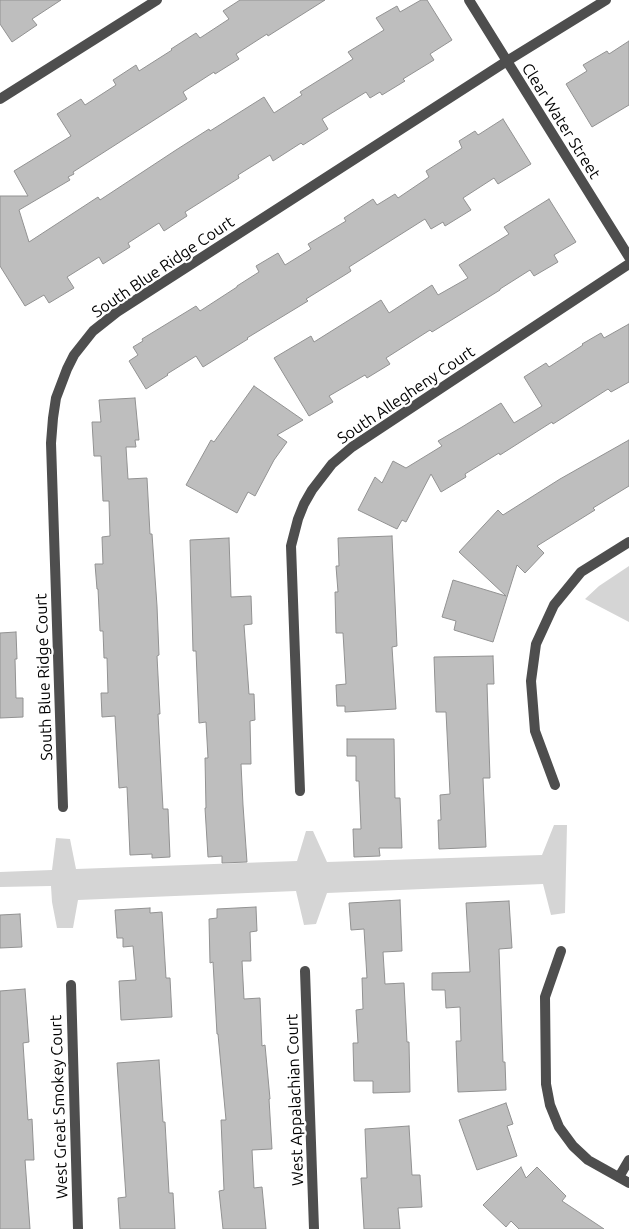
<!DOCTYPE html>
<style>
body{margin:0}
canvas{display:block;background:#fff}
</style>
<canvas width="629" height="1229"></canvas>
<script>
const g = document.querySelector('canvas').getContext('2d');
g.lineJoin = 'round';
function paint(path, color) { g.fillStyle = color; g.fill(path, 'evenodd'); }
const toPath = rows => new Path2D(rows.map(r => 'M' + r).join(''));
function trace(path, color, width, dash) { g.strokeStyle = color; g.lineWidth = width; g.lineCap = dash ? 'butt' : 'round'; g.setLineDash(dash || []); g.stroke(path); }
function write(font, color, halo, rows, align = 'center') {
  g.font = font + ' Ubuntu,sans-serif'; g.lineWidth = 4.5; g.setLineDash([]); g.textBaseline = 'middle'; g.strokeStyle = halo; g.fillStyle = color; for (const [text, x, y, turn = 0] of rows) {
    g.save(); g.translate(x, y); g.rotate((+turn || 0) * Math.PI / 180); g.textAlign = isNaN(turn) ? turn : align; if (halo) g.strokeText(text, 0, 0); g.fillText(text, 0, 0); g.restore();
  }
}
paint(toPath([
 [629,566,629,622,585,599,599,586],
 [554,825,567,825,565,913,551,915,543,884,327,893,316,924,304,925,296,891,78,900,73,928,57,928,52,902,51,886,0,887,0,872,52,870,56,838,70,839,76,869,297,861,306,831,313,831,327,862,542,855]
]), '#d5d5d5');
const building = toPath([
 [0,0,61,0,32,19,37,25,12,42,0,24,0,0],
 [240,0,325,0,268,36,267,34,236,54,239,59,215,74,214,72,183,92,187,99,73,172,74,174,68,177,70,180,19,210,29,242,98,197,100,200,176,150,209,129,210,131,264,97,274,113,302,95,300,92,353,59,348,52,384,30,376,18,397,6,400,12,421,0,427,0,452,40,430,54,434,60,403,79,405,81,382,95,380,92,370,98,366,92,322,119,328,129,303,145,301,143,273,161,270,155,238,175,239,178,185,212,187,216,164,231,159,223,128,243,130,247,103,264,99,257,67,277,74,288,49,303,44,295,25,306,0,266,0,196,28,196,14,171,71,136,57,114,81,99,85,105,116,85,113,80,136,65,139,71,172,50,171,49,196,33,200,38,229,19,223,11,240,0],
 [629,41,629,105,592,127,566,84,587,71,583,65,607,51,609,54,629,41],
 [503,119,531,164,498,184,494,178,463,198,471,210,445,226,443,222,431,229,425,219,349,267,351,271,348,273,306,299,308,301,247,338,248,339,203,367,196,356,167,374,168,375,146,389,129,361,138,355,133,347,143,341,142,339,196,306,200,311,237,287,237,286,259,272,256,266,278,253,285,265,311,249,308,244,346,221,344,218,373,199,377,205,395,194,398,198,429,177,426,171,462,148,459,141,475,131,478,135,503,119],
 [549,199,576,242,554,255,558,262,534,276,530,270,500,289,500,290,432,332,430,330,386,358,390,364,367,378,365,375,329,396,333,402,309,416,274,358,311,336,314,342,381,300,389,313,432,285,438,295,468,278,459,265,509,234,504,227,549,199],
 [629,324,629,382,611,392,608,389,553,424,552,422,500,455,499,453,465,474,466,477,441,492,431,474,406,522,402,520,397,529,358,510,375,477,382,483,393,461,406,468,442,446,438,441,462,427,501,403,514,423,542,406,524,377,546,363,549,367,583,345,582,344,601,333,604,338,629,324],
 [254,386,303,420,277,435,287,442,274,460,255,496,248,492,237,513,186,485,211,440,214,442,254,386],
 [135,398,139,440,135,440,136,447,126,447,128,479,147,478,150,534,152,534,157,606,159,655,157,656,160,714,158,714,163,809,168,809,170,857,152,858,152,854,130,855,127,787,119,788,115,716,102,717,101,693,108,693,107,658,104,658,103,631,100,631,98,589,97,589,95,564,103,564,102,537,110,536,109,501,103,501,101,456,94,456,92,422,101,422,99,400,135,398],
 [629,440,629,486,593,508,595,510,537,546,544,553,525,573,517,565,493,642,454,630,456,621,442,617,453,580,506,596,459,552,498,510,503,515,560,479,629,440],
 [392,536,397,646,392,647,396,709,345,712,345,706,337,706,336,685,346,684,343,633,336,633,335,592,338,592,336,566,339,566,338,538,392,536],
 [229,538,231,597,251,596,252,624,244,625,249,694,254,694,255,720,250,721,251,764,241,764,243,805,247,862,222,863,222,856,208,857,205,808,206,808,205,758,208,758,206,722,199,723,196,651,193,651,190,540,229,538],
 [16,632,17,659,15,659,16,698,23,698,23,717,0,718,0,633,16,632],
 [493,656,494,684,487,684,490,778,483,778,486,847,439,849,438,820,441,820,440,795,450,794,446,712,436,712,434,657,493,656],
 [347,739,394,739,395,798,400,798,402,848,379,848,380,856,354,857,353,829,361,829,359,781,356,781,356,756,347,756,347,739],
 [400,900,402,951,383,952,385,984,404,983,407,1042,409,1042,410,1092,373,1093,373,1081,354,1081,353,1043,358,1043,356,1010,363,1009,362,978,367,978,364,929,351,930,349,903,400,900],
 [509,901,512,948,499,949,503,1062,505,1062,506,1090,458,1092,456,1041,461,1041,460,1007,446,1008,445,990,432,990,432,973,470,972,466,903,509,901],
 [256,907,257,931,250,932,251,961,242,961,244,999,260,998,262,1046,265,1045,270,1099,269,1099,272,1149,252,1150,254,1188,262,1187,266,1229,223,1229,219,1191,224,1190,221,1120,226,1120,218,1034,217,1034,213,962,210,963,209,919,217,918,217,909,256,907],
 [150,908,150,913,162,912,166,978,170,978,172,1017,121,1020,119,981,136,980,133,946,123,947,123,938,117,938,115,910,150,908],
 [20,914,22,947,0,948,0,915,20,914],
 [25,989,29,1042,23,1043,28,1120,32,1119,34,1160,25,1160,30,1229,0,1229,0,991,25,989],
 [159,1060,163,1122,165,1122,169,1193,173,1193,175,1229,120,1229,118,1198,126,1197,117,1063,159,1060],
 [506,1103,513,1124,507,1126,517,1156,477,1170,459,1120,506,1103],
 [409,1126,412,1175,420,1175,422,1207,398,1208,400,1229,364,1229,361,1178,367,1178,365,1129,409,1126],
 [521,1167,526,1178,537,1167,566,1196,562,1201,604,1229,519,1229,511,1221,506,1227,483,1205,521,1167]
]);
paint(building, '#bebebe');
trace(building, '#929292', 1);
trace(toPath([
 [619,1177,629,1160]
]), '#4e4e4e', 10);
trace(toPath([
 [469,0,629,257],
 [0,99,157,0],
 [555,785,535,731,531,681,536,644,554,605,581,572,629,542],
 [300,791,291,546,298,519,304,504,312,490,332,464,352,447,629,264],
 [63,807,51,443,53,418,56,398,67,369,74,355,93,331,117,312,507,61,606,0],
 [561,951,545,997,546,1084,550,1105,559,1127,573,1146,588,1160,629,1183],
 [305,971,314,1229],
 [71,985,78,1229]
]), '#4e4e4e', 10);
write('16px', '#000', '#fff', [
 ["Clear Water Street",561,121,58],
 ["South Blue Ridge Court",163,267,-34],
 ["South Allegheny Court",406,395,-34],
 ["South Blue Ridge Court",44,677,-92],
 ["West Appalachian Court",295,1100,-92],
 ["West Great Smokey Court",59,1107,-92]
]);
</script>
